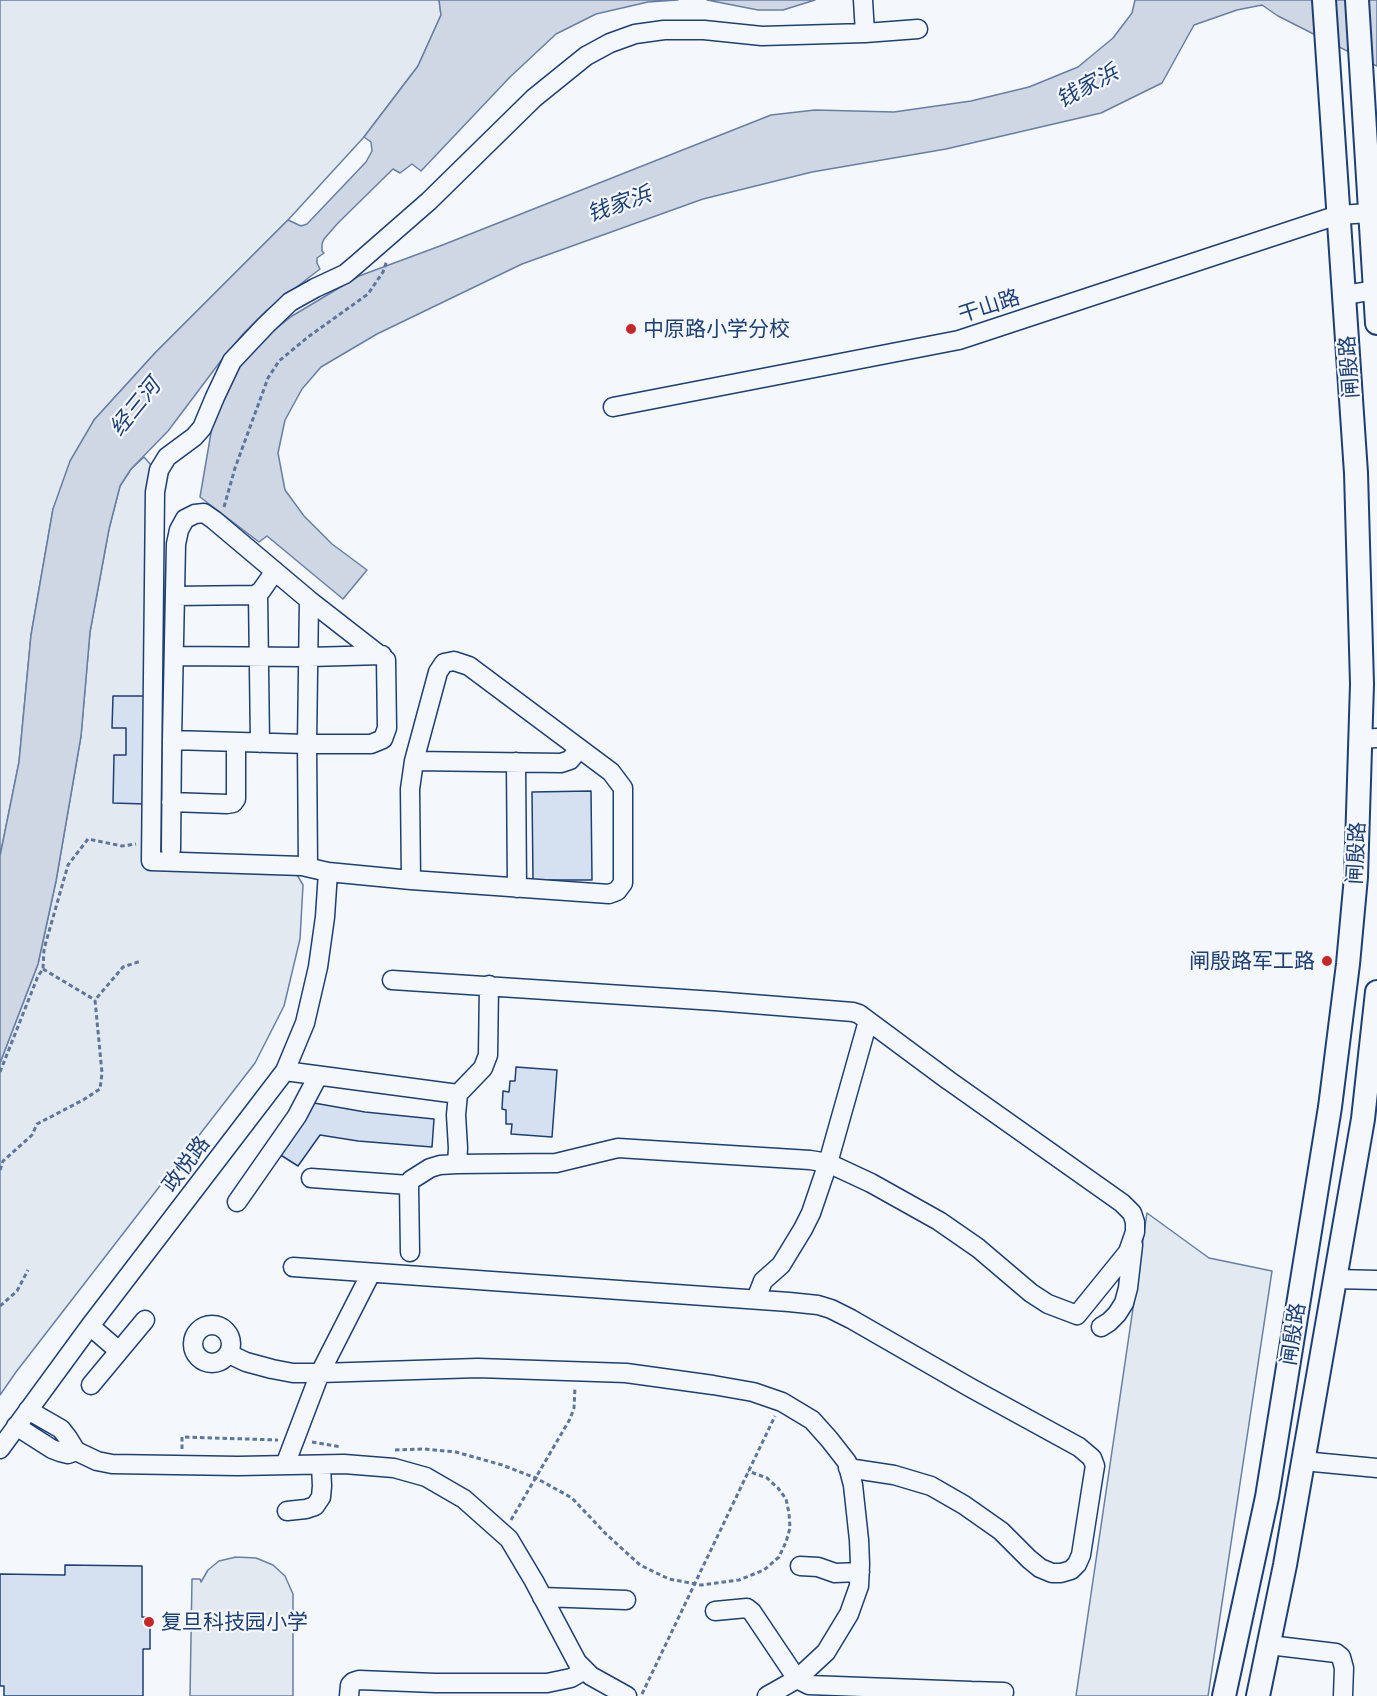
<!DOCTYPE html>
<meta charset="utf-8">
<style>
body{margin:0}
canvas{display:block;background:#f4f7fb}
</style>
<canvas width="1377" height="1696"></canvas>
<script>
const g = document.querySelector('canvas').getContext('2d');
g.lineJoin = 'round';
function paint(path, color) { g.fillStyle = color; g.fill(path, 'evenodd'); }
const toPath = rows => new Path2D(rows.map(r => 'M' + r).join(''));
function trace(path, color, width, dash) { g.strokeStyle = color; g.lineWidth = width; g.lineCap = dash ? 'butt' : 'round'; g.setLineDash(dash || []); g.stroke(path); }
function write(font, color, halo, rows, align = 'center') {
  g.font = font + ' Ubuntu,"Noto Sans SC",sans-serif'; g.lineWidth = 4.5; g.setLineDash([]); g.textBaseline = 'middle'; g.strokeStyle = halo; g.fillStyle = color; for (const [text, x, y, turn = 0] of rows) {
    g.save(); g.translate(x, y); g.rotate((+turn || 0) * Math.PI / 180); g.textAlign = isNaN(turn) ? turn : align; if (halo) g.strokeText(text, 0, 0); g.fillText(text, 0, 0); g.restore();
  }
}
const green = toPath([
 [0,0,439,0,441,15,418,66,364,137,288,220,155,353,94,420,53,509,31,635,19,762,0,856,0,0],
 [144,457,151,465,149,479,148,869,296,873,303,885,300,939,284,1006,255,1063,16,1372,0,1395,0,1063,38,964,56,881,81,736,90,632,109,529,120,486,131,469,144,457],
 [1147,1213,1209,1258,1272,1271,1208,1696,1076,1696,1147,1213],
 [236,1557,256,1558,273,1565,285,1576,293,1594,293,1696,190,1696,192,1579,200,1579,201,1582,208,1570,219,1561,236,1557]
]);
paint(green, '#e3e9f0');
trace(green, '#687fa3', 1.5);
const water = toPath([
 [439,0,678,0,648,2,596,14,556,34,510,77,421,171,412,164,400,173,393,169,338,223,324,239,322,244,322,251,324,253,317,258,317,263,320,269,267,310,243,334,223,358,168,431,131,469,120,486,109,529,90,632,81,736,56,881,38,964,0,1063,0,856,19,762,31,635,53,509,70,461,94,420,155,353,288,220,301,226,307,224,366,162,372,151,371,142,364,137,418,66,441,15,439,0],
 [707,0,815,0,783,10,758,10,707,0],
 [1135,0,1377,0,1377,66,1278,16,1262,5,1237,10,1194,25,1162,83,1101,113,946,149,812,172,703,199,522,264,377,334,321,367,302,389,285,420,278,453,285,490,304,516,332,544,367,570,343,599,267,536,259,542,200,497,212,427,230,381,254,346,292,316,359,276,440,246,771,115,815,110,894,112,971,101,1029,87,1078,67,1113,38,1132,13,1135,0]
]);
paint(water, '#cfd7e4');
trace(water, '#687fa3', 1.5);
const building = toPath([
 [113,696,146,696,145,804,113,803,114,755,126,755,126,728,112,728,113,696],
 [591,791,592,880,533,880,532,792,591,791],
 [516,1067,557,1070,552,1137,511,1134,512,1124,506,1124,506,1110,502,1109,503,1091,509,1092,510,1081,515,1081,516,1067],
 [314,1103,365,1112,434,1119,432,1147,358,1141,320,1135,298,1166,279,1154,314,1103],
 [65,1565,142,1566,142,1617,150,1617,150,1649,143,1649,143,1696,4,1696,4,1686,0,1686,0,1574,65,1575,65,1565]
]);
paint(building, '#d5e0f0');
trace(building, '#1d3f73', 1.5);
const minor = toPath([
 [863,0,865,33],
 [1344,295,1377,290],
 [613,407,959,340,1338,215,1370,213],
 [258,593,260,743],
 [175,596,255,595,261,591,275,571],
 [174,656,309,657,382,655],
 [1361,739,1377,738],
 [414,761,561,763,570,760,579,749],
 [516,762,517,888],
 [171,802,227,804,233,803,236,799,236,742],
 [171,850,172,740,176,544,179,530,185,519,195,514,204,513,214,520,309,600,386,660,387,728,383,739,371,744,307,744,172,740],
 [308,867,307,744,309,600],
 [411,880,410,789,414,761,438,672,444,663,454,661,469,666,611,772,623,788,623,883,617,891,609,894,411,880,328,872,302,866,151,861,155,492,159,470,167,457,194,437,202,428,215,397,232,361,265,326,290,302,315,288,345,274,358,263,429,201,534,98,586,56,610,43,635,34,664,30,704,30,762,36,865,33,918,29],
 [392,980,715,1001,853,1012,859,1014,948,1080,1122,1203,1132,1213,1135,1222,1135,1232,1128,1252,1077,1315,1048,1304,1031,1293,978,1248,939,1221,871,1183,828,1163,810,1160,618,1148,556,1163,457,1164,440,1165,430,1168,411,1180,409,1185,410,1252],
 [285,1071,458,1094],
 [457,1164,458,1148,456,1115,458,1094,483,1068,488,1055,489,985],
 [311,1178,409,1185],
 [237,1202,297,1116,318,1076],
 [293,1267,789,1302,818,1305,831,1309,851,1319,971,1388,1079,1447,1092,1458,1095,1466,1093,1478,1081,1555,1077,1564,1071,1570,1061,1573,1052,1573,1040,1568,1029,1559,1001,1531,964,1505,931,1486,894,1475,848,1468],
 [1335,1279,1377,1280],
 [756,1299,763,1281,781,1265,803,1229,811,1213,828,1163,868,1021],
 '193 1344a19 19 0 1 1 38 0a19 19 0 1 1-38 0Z',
 [90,1326,119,1351],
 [1101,1327,1109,1322,1117,1314,1124,1303,1128,1288,1133,1245],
 [229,1354,246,1362,272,1369,293,1373,320,1373,478,1368,626,1373,713,1385,753,1392,782,1402,812,1420,829,1439,847,1462,853,1485,859,1540,860,1564,859,1586,849,1614,826,1652,797,1679,767,1696],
 [91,1385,145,1320],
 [28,1410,61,1429,68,1438,76,1451,97,1461,112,1464,238,1466,344,1464,394,1468,426,1477,464,1499,509,1539,534,1581,577,1662,591,1676,627,1696],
 [16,1426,52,1449,60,1452,68,1454,76,1451],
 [0,1449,90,1326,285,1071,305,1023,318,967,325,917,328,872],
 [1303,1461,1377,1468],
 [285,1465,320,1373,371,1273],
 [287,1511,306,1509,315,1506,321,1497,322,1486,321,1465],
 [800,1566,818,1567,835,1573,860,1572],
 [542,1597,626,1600],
 [715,1611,747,1608,752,1612,797,1679,809,1685,971,1691,971,1696],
 [1269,1645,1336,1653,1341,1657,1344,1668,1343,1696],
 [971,1691,1004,1692],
 [349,1696,350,1685,353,1682,359,1680,435,1683,547,1683,571,1678,585,1670]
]);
const major = toPath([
 [1357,0,1377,323],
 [1224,1696,1267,1497,1330,1107,1348,964,1356,877,1362,684,1356,473,1324,0],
 [1258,1696,1285,1565,1363,1119,1377,992]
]);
trace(minor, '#1d3f73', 21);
trace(major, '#1d3f73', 26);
trace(toPath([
 [224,507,235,468,268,378,279,361,308,337,368,294,383,272,387,260],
 [43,969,95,1000],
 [0,1072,38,976,43,969,44,949,68,865,88,839,122,846,136,844],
 [0,1170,3,1161,32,1135,37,1124,83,1100,100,1089,102,1073,95,1000,123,967,141,961],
 [0,1306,17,1291,28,1270],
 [312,1442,341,1447],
 [182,1449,182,1437,278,1440],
 [395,1450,424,1449,456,1452,502,1465,536,1478,572,1498,606,1534,640,1565,669,1579,701,1585,739,1580,764,1570,779,1557,786,1542,790,1528,789,1513,786,1499,778,1488,767,1478,748,1471],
 [511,1520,570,1419,574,1408,575,1387],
 [642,1694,775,1416]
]), '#5e769c', 3, [4.5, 3]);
trace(minor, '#f4f7fb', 18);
trace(major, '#f4f7fb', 22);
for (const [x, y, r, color] of [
 [631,329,6,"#c62828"],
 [1327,961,6,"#c62828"],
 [149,1622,6,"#c62828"]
]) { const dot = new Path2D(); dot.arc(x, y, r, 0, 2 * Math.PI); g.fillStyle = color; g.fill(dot); trace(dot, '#f4f7fb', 2); }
write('21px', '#1d3f73', '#f4f7fb', [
 ["干山路",989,306,-18],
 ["闸殷路",1349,367,-94],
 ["闸殷路",1356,853,-87],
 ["政悦路",186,1164,-53],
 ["闸殷路",1293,1334,-81]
]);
write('21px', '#1d3f73', '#f4f7fb', [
 ["中原路小学分校",643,329],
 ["闸殷路军工路",1315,961,"right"],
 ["复旦科技园小学",161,1622]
], 'left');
write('italic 22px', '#1d3f73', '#f4f7fb', [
 ["钱家浜",1087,86,-28],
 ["钱家浜",619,204,-19],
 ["经三河",135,407,-51]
]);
</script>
